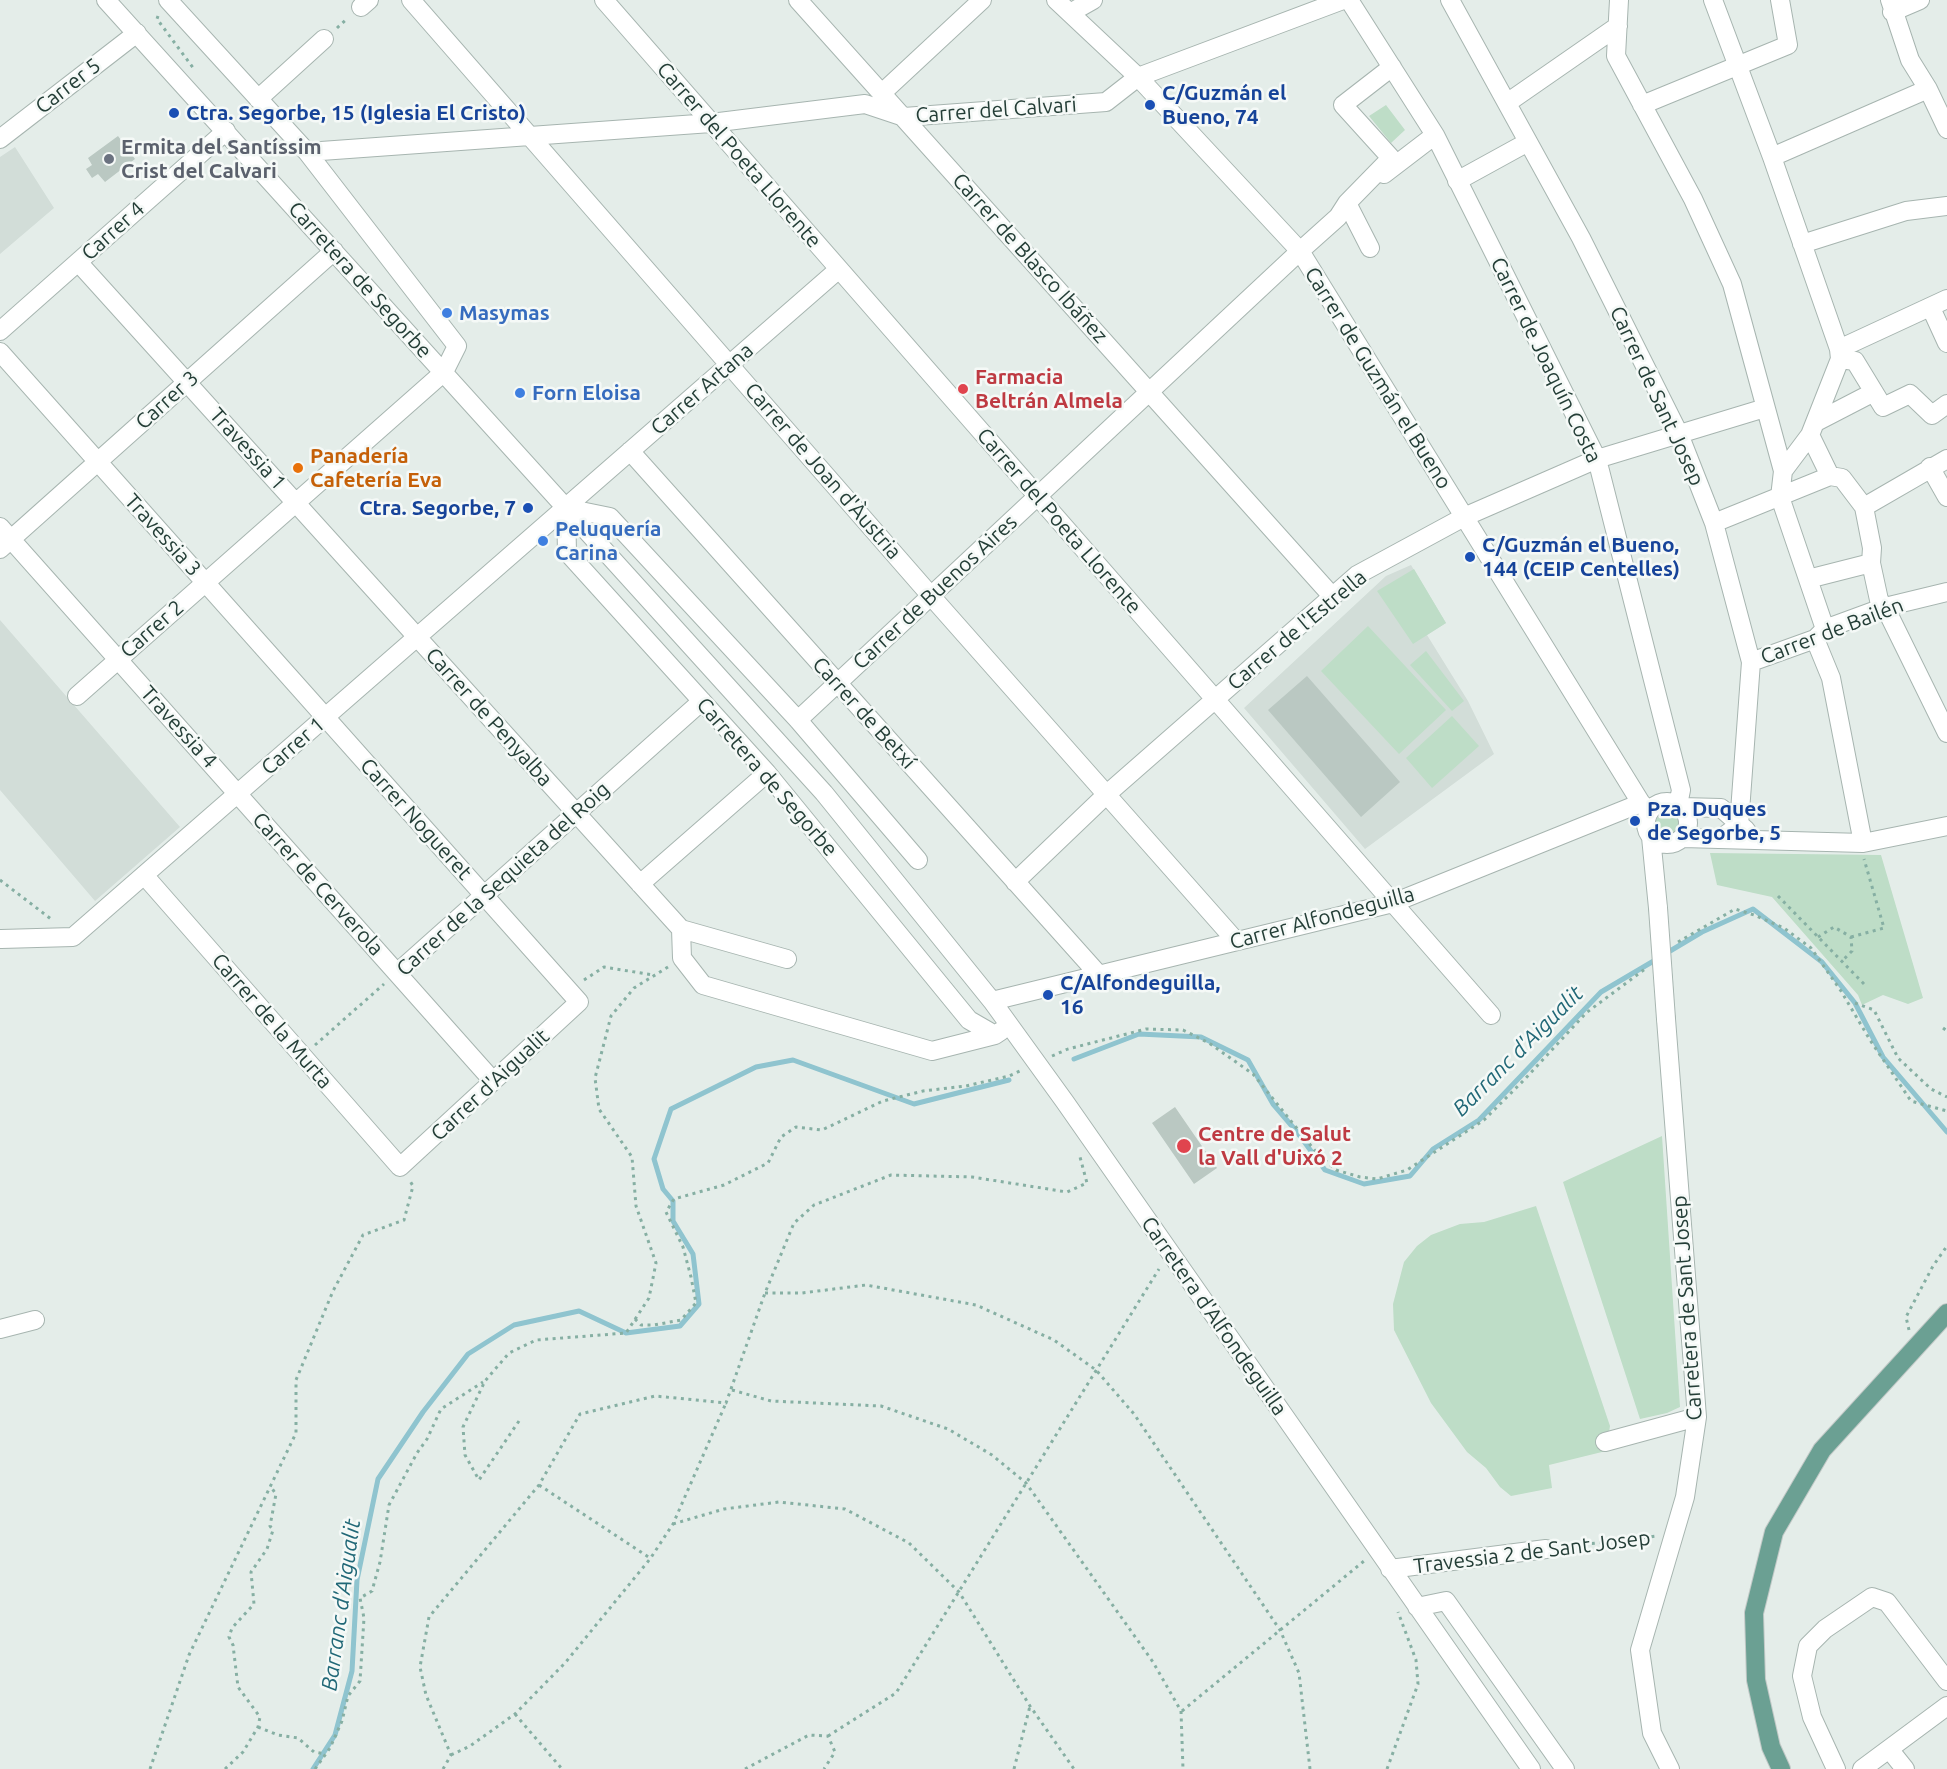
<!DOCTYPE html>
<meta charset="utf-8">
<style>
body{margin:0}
canvas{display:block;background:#e4ede9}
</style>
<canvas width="1947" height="1769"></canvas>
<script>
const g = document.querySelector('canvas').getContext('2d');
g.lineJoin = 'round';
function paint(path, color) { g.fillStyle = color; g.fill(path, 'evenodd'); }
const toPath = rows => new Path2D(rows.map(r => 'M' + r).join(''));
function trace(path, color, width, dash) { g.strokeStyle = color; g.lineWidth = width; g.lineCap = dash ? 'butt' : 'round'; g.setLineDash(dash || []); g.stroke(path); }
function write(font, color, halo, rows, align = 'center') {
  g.font = font + ' Ubuntu,sans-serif'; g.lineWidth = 5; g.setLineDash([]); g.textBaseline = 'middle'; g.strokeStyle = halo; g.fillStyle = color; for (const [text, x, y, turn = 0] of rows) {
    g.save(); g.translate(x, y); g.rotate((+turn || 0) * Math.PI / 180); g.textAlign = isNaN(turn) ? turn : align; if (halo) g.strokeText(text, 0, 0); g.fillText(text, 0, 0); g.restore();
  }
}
paint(toPath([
 [15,147,54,208,0,254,0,157],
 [1411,565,1446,623,1427,635,1468,701,1494,754,1365,849,1244,708,1386,576],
 [0,620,180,827,95,901,0,790]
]), '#d2ddd8');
paint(toPath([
 [1386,105,1405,130,1391,143,1369,116],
 [1414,569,1446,623,1413,644,1377,591],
 [1368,626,1446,710,1399,754,1321,671],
 [1426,651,1464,701,1452,711,1410,665],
 [1452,716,1479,746,1432,788,1406,758],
 '1655 825a12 12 0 1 1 24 0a12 12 0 1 1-24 0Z',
 [1710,853,1881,855,1923,998,1908,1004,1883,995,1862,1005,1858,995,1772,897,1717,885],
 [1662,1136,1680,1407,1667,1413,1640,1419,1563,1182],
 [1536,1206,1610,1426,1606,1451,1549,1465,1552,1488,1511,1496,1500,1487,1486,1468,1467,1452,1431,1403,1394,1330,1393,1304,1404,1262,1417,1246,1431,1235,1460,1224,1484,1222]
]), '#beddc7');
trace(toPath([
 [1665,954,1702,932,1753,909,1822,962,1855,1003,1883,1057,1947,1132],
 [1074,1059,1139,1034,1201,1037,1248,1060,1273,1104,1297,1132,1325,1170,1364,1184,1410,1176,1433,1149,1479,1120,1601,992,1657,959],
 [313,1769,335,1735,352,1671,357,1580,378,1479,423,1412,468,1354,514,1325,579,1311,626,1333,680,1326,699,1304,693,1254,673,1221,673,1201,663,1189,654,1159,671,1109,756,1067,793,1060,914,1104,1009,1080]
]), '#8fc4cf', 5);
paint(toPath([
 [118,136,135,159,105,182,98,174,92,178,86,169,92,165,88,158],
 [1307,676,1400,782,1361,817,1268,710],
 [1175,1107,1217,1168,1194,1184,1152,1123]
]), '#bac8c2');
const minor = toPath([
 [106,0,824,793,992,1001,1065,1102,1531,1769],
 [411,0,931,596,1236,941],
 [604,0,1491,1015],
 [798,0,1332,596],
 [1056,0,1138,77,1300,251,1641,803,1650,811],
 [1349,0,1435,135,1597,459,1681,790,1678,805],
 [1450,0,1581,238,1679,434,1714,523,1751,662,1739,825,1720,839],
 [1619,0,1616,56,1693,199,1732,284,1783,471,1780,497,1825,629],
 [1713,0,1772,157,1839,349,1840,359,1810,435,1783,471],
 [1890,0,1910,60,1928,89,1947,129],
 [361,7,369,0],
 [1892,12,1920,0],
 [1070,13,1093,0],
 [882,93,982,0],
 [258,99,324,39],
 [1507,103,1618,26],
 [1642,105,1788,45,1780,0],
 [0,139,137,33],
 [307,152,711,123,865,104,904,117,1106,102,1138,77,1343,0],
 [1772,157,1928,89],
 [1384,174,1435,135],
 [1457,181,1528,142],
 [1347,203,1370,248],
 [1802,244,1906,211,1947,206],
 [78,262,681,929,787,959],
 [1931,308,1947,343],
 [0,331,226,131],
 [1839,349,1947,299],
 [0,352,579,1002,400,1167,144,875],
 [1840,359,1855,361,1883,407,1910,394,1932,415,1947,404],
 [1816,422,1874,392],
 [1810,435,1830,476],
 [630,451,1099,975],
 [1930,467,1947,497],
 [1830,476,1842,478,1864,507,1872,548,1871,563,1879,600,1885,607,1947,733],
 [1864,507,1947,459],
 [566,508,567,552,767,773,969,1020,995,1035],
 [566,508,610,517,798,720,918,860],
 [1714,523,1830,476],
 [0,527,493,1081],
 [0,549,334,251],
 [1808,579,1871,563],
 [1815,639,1831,678,1863,843],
 [1751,662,1815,639,1825,629,1885,607,1947,592],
 [77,696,444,372,457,346,307,152,168,0],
 [798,720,1300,251,1338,217,1347,203,1391,158,1343,105,1392,67],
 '1646 823a21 21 0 1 1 42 0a21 21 0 1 1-42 0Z',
 [1681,807,1721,808,1746,830],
 [1651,837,1658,908],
 [1683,838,1863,843,1947,826],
 [1015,882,1107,794,1357,575,1464,517,1597,459,1765,408],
 [640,884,767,773],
 [681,929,682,958,703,985,932,1051,995,1035,1001,1031],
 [1,939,73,937,839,269],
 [397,973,702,701],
 [992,1001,1393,903,1641,803],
 [1666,1019,1697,1417,1685,1497,1640,1650,1652,1733,1670,1769],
 [0,1329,35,1320],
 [1605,1442,1697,1417],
 [1390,1569,1546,1549],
 [1417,1607,1446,1601,1565,1769],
 [1889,1749,1905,1769],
 [1836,1769,1812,1717,1802,1676,1808,1646,1825,1629,1872,1597,1887,1602,1947,1681],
 [1862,1769,1947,1706]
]);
const major = toPath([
 [1781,1769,1771,1747,1756,1680,1754,1613,1774,1532,1822,1450,1947,1313]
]);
trace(minor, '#a7b5b0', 20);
trace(major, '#c2c9c7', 20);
trace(toPath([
 [158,16,157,19,194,69],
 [337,28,348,18],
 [0,880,51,919],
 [1778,896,1865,985],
 [1818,937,1834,927,1851,937,1852,951,1842,961],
 [1851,937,1884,928,1864,859],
 [1678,942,1735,909,1754,915,1784,928,1811,948,1841,991,1870,1040,1911,1101,1947,1111],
 [584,980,604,967,653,975],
 [1855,1003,1874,1010,1898,1058,1931,1089,1947,1097],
 [1943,1028,1947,1031],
 [315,1045,384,984],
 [1052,1056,1068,1049,1146,1029,1183,1030,1209,1043,1253,1074,1316,1152,1336,1170,1360,1177,1377,1179,1407,1170,1484,1120,1525,1079,1586,1013,1645,969],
 [765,1293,802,1293,866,1285,976,1305,1054,1340,1096,1370,1134,1414,1280,1630,1299,1673,1310,1769],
 [635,1319,641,1325,654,1325,681,1320,696,1303,691,1277,683,1247,666,1212,674,1199,724,1185,768,1163,781,1137,796,1127,822,1130,883,1101,923,1091,966,1086,1009,1076,1022,1070],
 [1909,1330,1906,1317,1933,1266,1947,1246],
 [732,1390,771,1401,881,1406,948,1429,992,1455,1026,1483,1153,1662,1181,1711,1183,1769],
 [519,1421,479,1480,465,1455,463,1427,485,1381,509,1353,536,1340,626,1333,649,1298,656,1263,636,1206,632,1157,599,1109,595,1078,611,1016,634,988,668,967],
 [539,1485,650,1558],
 [673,1524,724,1509,779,1502,845,1509,909,1543,959,1592,1030,1706,1074,1769],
 [1562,1547,1657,1536],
 [1182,1711,1364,1561],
 [515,1714,562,1769],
 [258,1727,278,1735,298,1738,314,1752,325,1754],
 [828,1736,896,1693,1159,1269],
 [451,1755,470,1746,515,1714,565,1663,650,1559,673,1524,726,1403],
 [150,1769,189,1655,296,1433,296,1380,333,1291,363,1235,404,1220,413,1186,410,1181],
 [225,1769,243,1752,258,1727,260,1717,238,1687,233,1645,229,1637,232,1628,254,1604,251,1572,267,1549,273,1530,270,1526,276,1494,271,1487],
 [315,1769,330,1748,342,1721,348,1696,360,1681,364,1618,360,1598,372,1591,380,1562,389,1505,417,1453,427,1439,441,1409,483,1382],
 [443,1769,451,1755,426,1695,420,1667,429,1617,539,1485,580,1414,655,1396,726,1403,765,1293,794,1223,814,1205,891,1175,972,1177,1067,1192,1087,1183,1080,1157],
 [745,1769,809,1735,828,1736,835,1752,824,1769],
 [1014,1769,1030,1706],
 [1387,1769,1418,1684,1416,1660,1398,1612]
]), '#86afa3', 3, [3, 4.5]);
trace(minor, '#fff', 18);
trace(major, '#6ba093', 18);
const minorBridge = toPath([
 [1658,908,1666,1019]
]);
trace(minorBridge, '#a7b5b0', 20, []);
trace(minorBridge, '#fff', 18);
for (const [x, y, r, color] of [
 [1150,105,6,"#1a4fb4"],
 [174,113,6,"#1a4fb4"],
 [109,159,6,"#6b7280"],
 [447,313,6,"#3f7fe0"],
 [963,389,6,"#e0444e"],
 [520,393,6,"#3f7fe0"],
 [298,468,6,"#e8710a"],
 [528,508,6,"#1a4fb4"],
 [543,541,6,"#3f7fe0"],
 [1470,557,6,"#1a4fb4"],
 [1635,821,6,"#1a4fb4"],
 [1048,995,6,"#1a4fb4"],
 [1184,1146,8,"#e0444e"]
]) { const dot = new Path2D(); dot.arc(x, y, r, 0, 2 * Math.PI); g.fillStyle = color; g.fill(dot); trace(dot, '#f5f9f7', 2); }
write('21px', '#243e37', '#f5f9f7', [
 ["Carrer 5",68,86,-38],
 ["Carrer del Calvari",996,110,-4],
 ["Carrer del Poeta Llorente",739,155,49],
 ["Carrer 4",113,231,-42],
 ["Carrer de Blasco Ibáñez",1030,258,48],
 ["Carretera de Segorbe",360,280,48],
 ["Carrer de Joaquín Costa",1546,360,64],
 ["Carrer de Guzmán el Bueno",1378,378,58],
 ["Carrer Artana",702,389,-41],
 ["Carrer de Sant Josep",1657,396,65],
 ["Carrer 3",167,400,-42],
 ["Travessia 1",248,449,48],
 ["Carrer de Joan d'Àustria",823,471,49],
 ["Carrer del Poeta Llorente",1059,521,49],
 ["Travessia 3",163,535,48],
 ["Carrer de Buenos Aires",935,592,-43],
 ["Carrer 2",152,629,-41],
 ["Carrer de l'Estrella",1297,630,-40],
 ["Carrer de Bailén",1832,631,-21],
 ["Carrer de Betxí",864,713,48],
 ["Carrer de Penyalba",489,717,48],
 ["Travessia 4",179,727,48],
 ["Carrer 1",293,746,-41],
 ["Carretera de Segorbe",767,777,49],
 ["Carrer Nogueret",416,819,48],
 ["Carrer de la Sequieta del Roig",503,879,-42],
 ["Carrer de Cerverola",318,884,48],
 ["Carrer Alfondeguilla",1322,918,-15],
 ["Carrer de la Murta",272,1021,49],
 ["Carrer d'Aigualit",490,1085,-43],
 ["Carretera de Sant Josep",1687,1308,-94],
 ["Carretera d'Alfondeguilla",1214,1316,55],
 ["Travessia 2 de Sant Josep",1532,1552,-7]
]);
write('bold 21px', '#164399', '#f5f9f7', [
 ["C/Guzmán el",1162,93],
 ["Bueno, 74",1162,117],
 ["Ctra. Segorbe, 15 (Iglesia El Cristo)",186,113],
 ["Ctra. Segorbe, 7",516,508,"right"],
 ["C/Guzmán el Bueno,",1482,545],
 ["144 (CEIP Centelles)",1482,569],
 ["Pza. Duques",1647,809],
 ["de Segorbe, 5",1647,833],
 ["C/Alfondeguilla,",1060,983],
 ["16",1060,1007]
], 'left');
write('bold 21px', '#5b616d', '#f5f9f7', [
 ["Ermita del Santíssim",121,147],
 ["Crist del Calvari",121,171]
], 'left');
write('bold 21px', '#366cbe', '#f5f9f7', [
 ["Masymas",459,313],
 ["Forn Eloisa",532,393],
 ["Peluquería",555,529],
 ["Carina",555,553]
], 'left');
write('bold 21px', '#be3a42', '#f5f9f7', [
 ["Farmacia",975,377],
 ["Beltrán Almela",975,401],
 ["Centre de Salut",1198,1134],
 ["la Vall d'Uixó 2",1198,1158]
], 'left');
write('bold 21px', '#c56008', '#f5f9f7', [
 ["Panadería",310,456],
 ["Cafetería Eva",310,480]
], 'left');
write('italic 22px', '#216877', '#f5f9f7', [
 ["Barranc d'Aigualit",1518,1051,-45],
 ["Barranc d'Aigualit",341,1605,-82]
]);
</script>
